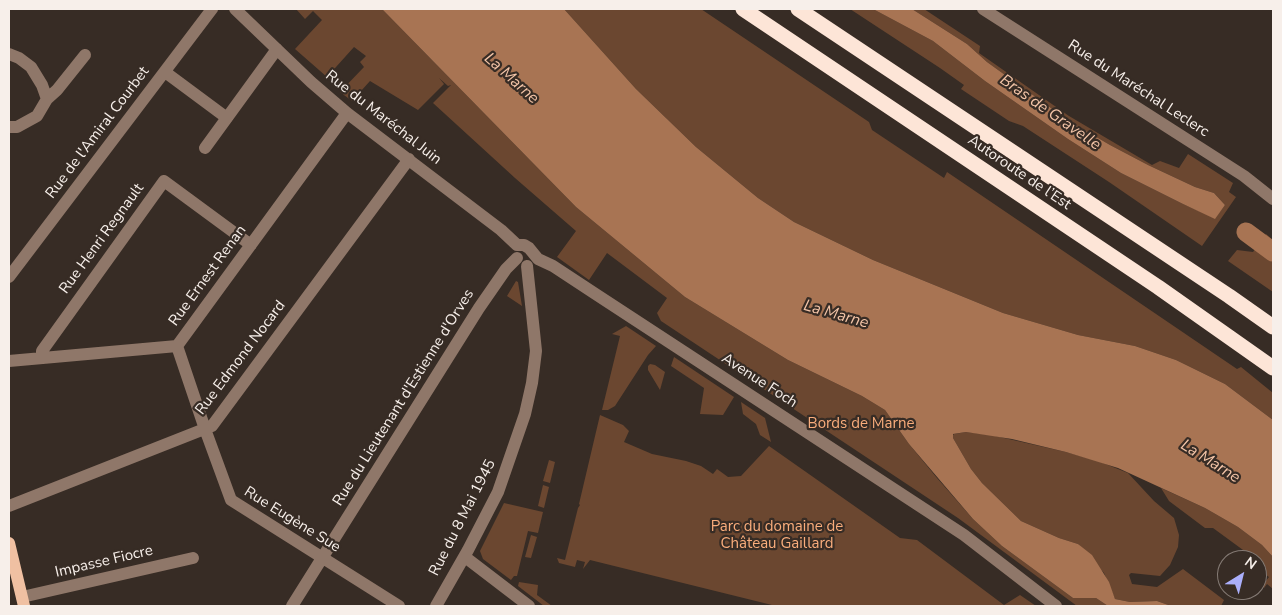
<!DOCTYPE html>
<meta charset="utf-8">
<style>
body{margin:0}
#map{position:relative;width:1282px;height:615px;overflow:hidden;background:#372c25;font-family:"Nunito Sans",sans-serif}
canvas{display:block}
.frame{position:absolute;inset:0;border:10px solid #f7efea;pointer-events:none}
.north{position:absolute;left:1217px;top:550px;width:50px;height:50px;box-sizing:border-box;background:#372c25;border:1px solid #847a74;border-radius:50%;rotate:36deg;font-size:14px;font-weight:700;line-height:20px;text-align:center;color:#f7efea}
.north::after{content:'';display:block;margin:auto;width:18px;height:22px;background:#abaffb;clip-path:polygon(50% 0,100% 100%,50% 72%,0 100%)}
</style>
<div id="map">
<canvas width="1282" height="615"></canvas>
<div class="frame"></div>
<div class="north">N</div>
</div>
<script>
const g = document.querySelector('canvas').getContext('2d');
g.lineJoin = 'round';
function paint(path, color) { g.fillStyle = color; g.fill(path, 'evenodd'); }
const toPath = rows => new Path2D(rows.map(r => 'M' + r).join(''));
function trace(path, color, width, dash) { g.strokeStyle = color; g.lineWidth = width; g.lineCap = dash ? 'butt' : 'round'; g.setLineDash(dash || []); g.stroke(path); }
function write(font, color, halo, rows, align = 'center') {
  g.font = font + ' "Nunito Sans",sans-serif'; g.lineWidth = 4.5; g.setLineDash([]); g.textBaseline = 'middle'; g.strokeStyle = halo; g.fillStyle = color; for (const [text, x, y, turn = 0] of rows) {
    g.save(); g.translate(x, y); g.rotate((+turn || 0) * Math.PI / 180); g.textAlign = isNaN(turn) ? turn : align; if (halo) g.strokeText(text, 0, 0); g.fillText(text, 0, 0); g.restore();
  }
}
paint(toPath([
 [296,9,382,9,576,207,685,297,788,360,862,396,885,410,909,444,937,478,973,519,1002,546,1073,598,1096,598,1108,606,1077,606,958,518,661,321,657,313,667,298,607,253,589,280,557,257,576,231,515,178,433,103,451,85,448,86,439,78,444,84,418,110,370,81,352,101,340,92,364,67,360,62,366,56,354,47,327,77,295,49,322,20,313,11,305,19],
 [564,9,701,9,869,122,872,130,944,178,947,172,1237,369,1241,367,1273,393,1273,420,1225,384,1176,360,1135,346,1078,335,1003,313,873,260,794,222,758,198,696,147,636,89],
 [850,9,873,9,933,41,985,81,1068,139,1121,173,1183,204,1215,218,1225,205,1214,193,1195,187,1148,165,1110,145,1069,121,987,62,967,44,912,9,924,9,980,46,979,53,1069,116,1152,165,1160,161,1179,168,1188,154,1233,183,1229,192,1236,197,1202,246,1109,182,1023,126,1009,121,961,89,964,85,940,68],
 [1266,234,1273,240,1273,292,1228,261,1237,250,1253,252],
 [516,281,518,282,522,306,507,296],
 [626,326,656,346,648,355,615,406,608,410,602,410,620,336,612,334],
 [674,357,734,397,723,415,700,414,704,388,671,366],
 [650,364,655,365,665,372,660,390,648,370,648,366],
 [741,402,765,418,771,442,760,435,756,424,743,414],
 [600,415,623,425,629,431,624,442,652,454,686,461,701,466,713,474,717,469,728,477,741,476,769,446,900,538,917,540,1004,605,1020,595,1036,606,776,606,590,560,583,569,585,562,577,560,575,567,559,563,557,558,565,560,578,508,580,505,579,504],
 [966,432,991,435,1066,452,1098,461,1128,473,1154,501,1174,518,1179,535,1178,547,1170,565,1160,576,1131,573,1129,575,1132,584,1157,587,1183,569,1224,600,1221,606,1171,606,1157,601,1130,602,1115,599,1104,573,1078,544,1059,538,1021,521,982,483,971,469,953,438,952,436,954,434],
 [549,460,555,462,550,483,543,481],
 [543,485,549,487,544,508,538,506],
 [1161,488,1205,508,1238,527,1262,545,1273,557,1273,589,1267,584,1264,588,1262,586,1269,577,1257,568,1257,560,1254,560,1254,558,1213,528,1205,528,1169,501],
 [504,503,543,512,538,533,528,531,517,576,514,576,511,580,483,559,480,551],
 [531,535,537,537,531,558,525,557],
 [519,582,538,585,537,595,552,606,544,606,518,586]
]), '#6b4730');
paint(toPath([
 [382,9,564,9,636,89,696,147,758,198,794,222,873,260,1003,313,1078,335,1135,346,1176,360,1225,384,1273,420,1273,557,1262,545,1238,527,1205,508,1118,468,1066,452,1012,439,966,432,953,434,953,438,971,469,982,483,1021,521,1059,538,1078,544,1092,555,1109,582,1115,599,1130,602,1157,601,1171,606,1108,606,1096,598,1073,598,1002,546,973,519,909,444,885,410,862,396,788,360,685,297,576,207],
 [873,9,912,9,967,44,987,62,1069,121,1110,145,1148,165,1195,187,1214,193,1225,205,1215,219,1183,204,1121,173,1068,139,985,81,933,41]
]), '#a87453');
trace(toPath([
 [1246,232,1273,252]
]), '#a87453', 19);
trace(toPath([
 [235,9,311,82,347,113,501,230,517,245],
 [983,9,1244,176,1273,199],
 [9,54,19,58,31,67,42,85,47,99],
 [165,72,227,118],
 [9,127,17,127,37,116,47,99,57,90,85,55],
 [205,148,277,49],
 [517,245,524,245,529,248,538,259],
 [538,259,553,266,594,293,964,535,1056,606],
 [9,277,212,9],
 [177,346,205,429,231,500,399,606],
 [42,358,42,351,164,181,251,245],
 [9,361,177,346,347,113],
 [9,506,212,426,409,159],
 [465,557,529,606],
 [22,597,193,558],
 [292,606,479,308,506,269,517,258],
 [436,606,468,550,498,492,525,414,532,383,536,351,527,266]
]), '#8f7769', 12);
trace(toPath([
 [9,543,24,606]
]), '#f0c0a2', 12);
trace(toPath([
 [743,9,1158,287,1273,368],
 [798,9,1229,296,1273,327]
]), '#fde5d7', 15);
write('15px', '#f7efea', '#372c25', [
 ["Rue du Maréchal Leclerc",1138,89,33],
 ["Rue du Maréchal Juin",383,118,38],
 ["Rue de l'Amiral Courbet",98,133,-53],
 ["Autoroute de l’Est",1019,173,34],
 ["Rue Henri Regnault",102,239,-54],
 ["Rue Ernest Renan",208,276,-54],
 ["Rue Edmond Nocard",241,358,-53],
 ["Avenue Foch",759,381,33],
 ["Rue du Lieutenant d'Estienne d'Orves",404,398,-58],
 ["Rue du 8 Mai 1945",463,518,-63],
 ["Rue Eugène Sue",292,520,32],
 ["Impasse Fiocre",104,562,-13]
]);
write('15px', '#faad7c', '#372c25', [
 ["Bords de Marne",861,424],
 ["Parc du domaine de",777,527],
 ["Château Gaillard",777,544]
]);
write('italic 16px', '#f4c5a8', '#372c25', [
 ["La Marne",511,79,42],
 ["Bras de Gravelle",1050,113,35],
 ["La Marne",836,315,16],
 ["La Marne",1210,462,32]
]);
</script>
